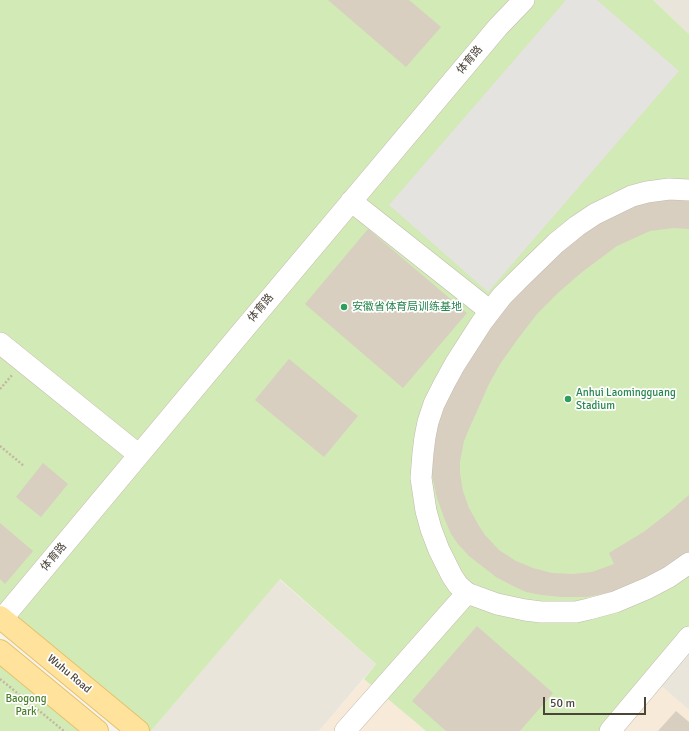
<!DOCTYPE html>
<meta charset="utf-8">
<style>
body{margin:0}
#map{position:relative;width:689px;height:731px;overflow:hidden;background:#f6f3ec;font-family:Signika,sans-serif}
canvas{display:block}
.scale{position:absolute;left:543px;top:697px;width:103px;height:18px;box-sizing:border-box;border:2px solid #4b4439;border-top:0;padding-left:5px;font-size:12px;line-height:14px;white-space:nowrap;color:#4b4439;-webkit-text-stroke:3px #fff;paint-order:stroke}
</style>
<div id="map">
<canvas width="689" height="731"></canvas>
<div class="scale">50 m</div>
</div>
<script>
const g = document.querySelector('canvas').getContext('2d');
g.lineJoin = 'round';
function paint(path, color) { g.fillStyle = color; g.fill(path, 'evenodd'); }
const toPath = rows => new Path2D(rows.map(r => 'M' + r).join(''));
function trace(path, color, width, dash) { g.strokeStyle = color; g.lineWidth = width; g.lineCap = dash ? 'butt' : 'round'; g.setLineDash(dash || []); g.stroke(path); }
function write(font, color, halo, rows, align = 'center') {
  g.font = font + ' Signika,"Noto Sans SC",sans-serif'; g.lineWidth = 3.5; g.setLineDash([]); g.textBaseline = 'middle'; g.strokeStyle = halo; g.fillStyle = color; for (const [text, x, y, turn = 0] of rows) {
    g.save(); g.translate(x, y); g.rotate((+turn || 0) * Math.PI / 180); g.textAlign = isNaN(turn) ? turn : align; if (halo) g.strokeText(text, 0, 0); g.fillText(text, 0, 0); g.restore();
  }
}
paint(toPath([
 [653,0,689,0,689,34],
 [279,579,376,664,319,731,151,731],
 [689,637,689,710,653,679]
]), '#eae5da');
paint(toPath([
 [364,679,426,731,319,731],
 [653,679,689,710,689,731,610,731]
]), '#f7ead8');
paint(toPath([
 [0,0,653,0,689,34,689,637,610,731,426,731,364,679,376,664,280,579,151,731,138,731,0,617],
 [0,651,97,731,0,731]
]), '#d2eab5');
paint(toPath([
 [566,0,597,0,679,71,488,292,389,205]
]), '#e5e3e0');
paint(toPath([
 [328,0,409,0,441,27,406,67],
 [689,197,689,229,674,228,650,231,617,246,582,272,559,292,537,314,517,340,500,364,489,384,469,429,464,441,460,462,460,473,463,491,469,508,479,526,485,535,499,550,516,561,533,568,552,573,573,574,592,572,614,564,609,553,645,531,668,513,689,495,689,553,680,560,648,579,608,593,587,597,562,597,541,595,526,592,513,586,496,577,469,556,458,544,451,534,445,520,437,498,432,475,432,457,433,438,442,410,452,387,506,302,560,249,632,202],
 [368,229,467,313,403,388,305,304],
 [289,359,358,416,324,457,255,400],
 [43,463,68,484,41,517,16,497],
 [0,523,33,551,5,584,0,579],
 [477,626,553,693,520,731,446,731,412,701],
 [676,711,689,722,689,731,658,731]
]), '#d8cfc1');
const minor = toPath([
 [689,190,669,189,647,192,632,196,595,214,577,226,556,243,521,277,502,296,482,322,455,364,444,384,434,404,428,422,425,437,423,453,421,478,426,511,431,529,439,550,452,576,458,585,467,593,497,604,525,610,541,612,576,612,589,609,615,602,648,588,669,577,689,563],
 [351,201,490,311],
 [0,343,139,455],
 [2,619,245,328,498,27,524,0],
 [345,731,467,593],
 [610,731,689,637]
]);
const major = toPath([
 [0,617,138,731],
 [0,651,97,731]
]);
trace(minor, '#c2bbae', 22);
trace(major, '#e6c16a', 24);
trace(toPath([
 [0,389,13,374],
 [0,446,24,466],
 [0,679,64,731]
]), '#c4b79f', 2.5, [2, 2]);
trace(minor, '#fff', 21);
trace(major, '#ffe39c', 22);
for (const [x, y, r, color] of [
 [344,307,4,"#2e9e5b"],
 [568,399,4,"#2e9e5b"]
]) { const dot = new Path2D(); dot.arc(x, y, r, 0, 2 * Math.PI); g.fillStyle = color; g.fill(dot); trace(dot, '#fff', 1.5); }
write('11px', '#4b4439', '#fff', [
 ["体育路",470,60,-50],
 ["体育路",261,308,-50],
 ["体育路",54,557,-50],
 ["Wuhu Road",69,674,40]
]);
write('11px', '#27864d', '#fff', [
 ["安徽省体育局训练基地",352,307],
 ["Anhui Laomingguang",576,393],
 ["Stadium",576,406]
], 'left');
write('11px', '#4a7f2a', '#fff', [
 ["Baogong",26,699],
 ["Park",26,712]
]);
</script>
